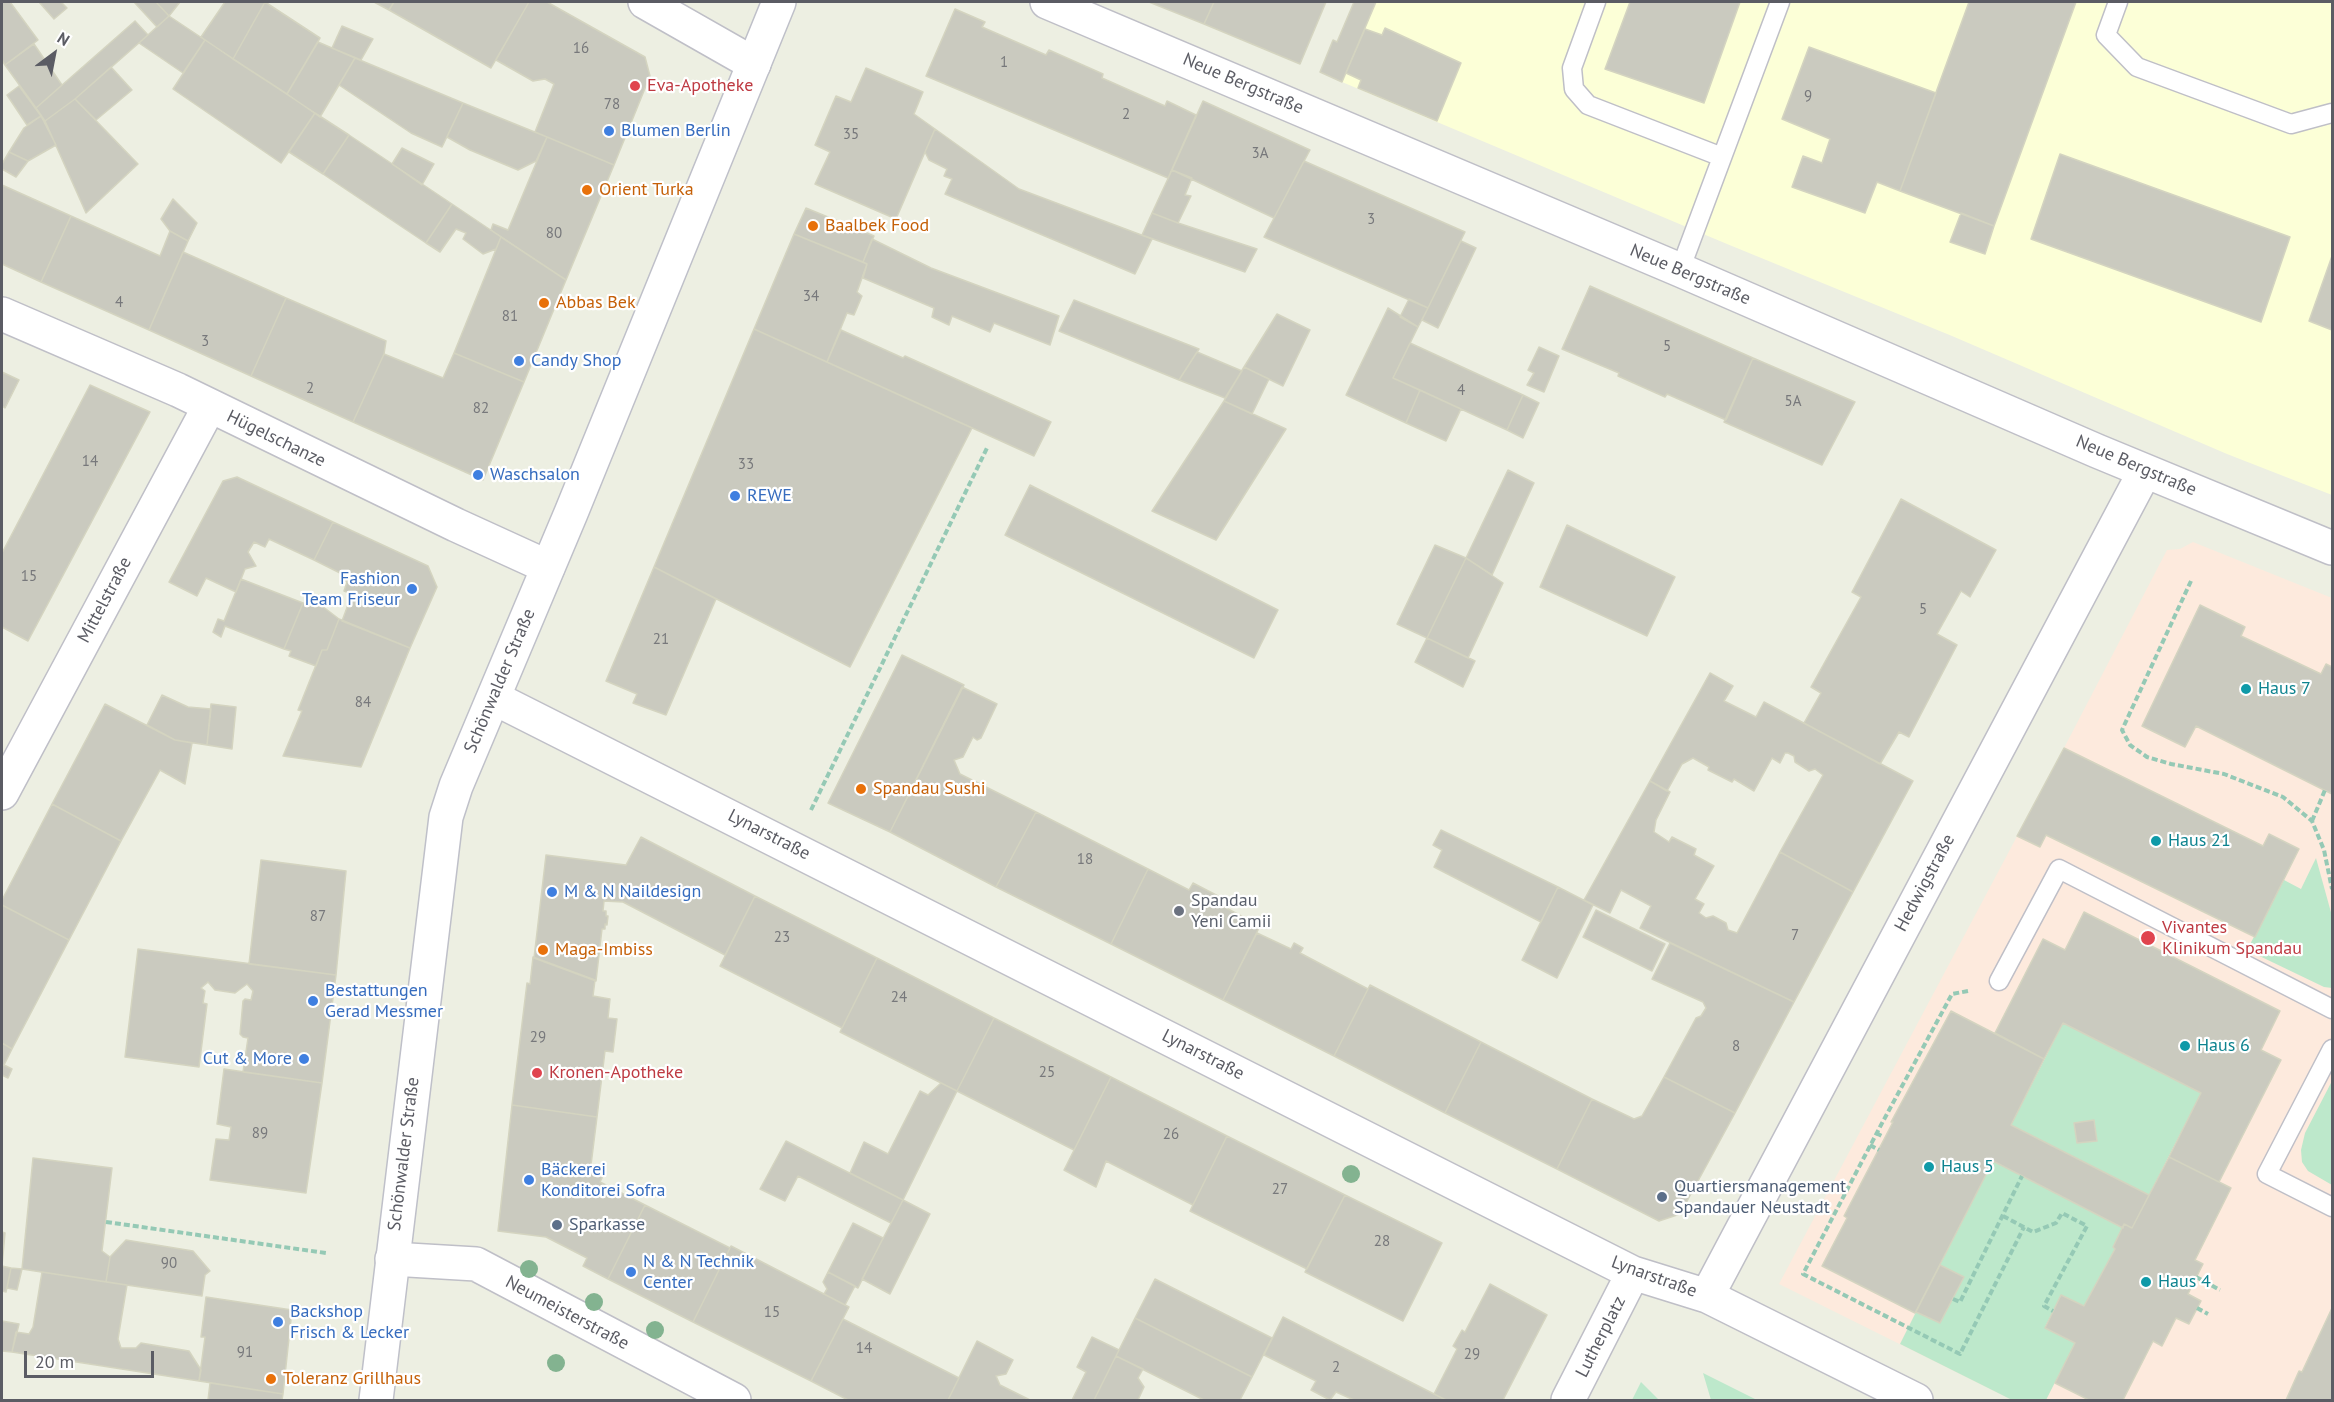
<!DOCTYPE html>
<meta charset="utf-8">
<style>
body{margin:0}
#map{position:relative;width:2334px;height:1402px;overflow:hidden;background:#edefe2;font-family:"PT Sans",sans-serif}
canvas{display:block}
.frame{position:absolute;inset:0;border:3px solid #5b5c64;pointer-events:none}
.north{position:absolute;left:24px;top:24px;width:60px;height:60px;-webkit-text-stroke:4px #fff;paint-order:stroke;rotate:32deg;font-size:16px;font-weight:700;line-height:24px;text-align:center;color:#5b5c64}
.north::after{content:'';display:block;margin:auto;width:21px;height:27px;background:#5b5c64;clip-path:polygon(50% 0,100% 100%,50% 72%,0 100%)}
.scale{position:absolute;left:24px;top:1351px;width:130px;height:27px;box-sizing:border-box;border:3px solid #5b5c64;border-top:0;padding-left:8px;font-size:18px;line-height:21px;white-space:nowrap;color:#5b5c64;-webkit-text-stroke:4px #fff;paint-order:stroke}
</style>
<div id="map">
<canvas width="2334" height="1402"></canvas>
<div class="frame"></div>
<div class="north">N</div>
<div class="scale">20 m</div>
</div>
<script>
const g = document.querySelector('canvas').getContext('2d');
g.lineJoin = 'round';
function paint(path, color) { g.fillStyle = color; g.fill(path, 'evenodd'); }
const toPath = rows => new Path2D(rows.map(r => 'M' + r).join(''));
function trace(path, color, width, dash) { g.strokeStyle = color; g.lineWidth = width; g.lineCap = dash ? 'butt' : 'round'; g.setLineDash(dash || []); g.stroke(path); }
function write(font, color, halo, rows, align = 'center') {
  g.font = font + ' "PT Sans",sans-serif'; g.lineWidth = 4.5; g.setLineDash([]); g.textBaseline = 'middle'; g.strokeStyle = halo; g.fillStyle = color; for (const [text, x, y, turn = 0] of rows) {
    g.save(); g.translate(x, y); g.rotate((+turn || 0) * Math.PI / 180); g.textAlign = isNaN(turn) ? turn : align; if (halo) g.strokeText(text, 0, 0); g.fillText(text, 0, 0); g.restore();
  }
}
paint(toPath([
 [1376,2,2332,2,2332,495,2227,454,1952,336,1727,244,1342,82]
]), '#fcffd7');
paint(toPath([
 [2193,542,2332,598,2332,1400,2012,1400,1779,1284,2064,748,2167,550,2180,549]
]), '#fdeadd');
paint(toPath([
 [2316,858,2332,916,2332,988,2324,987,2247,950,2284,880,2301,889],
 [2063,1023,2201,1093,2149,1195,2011,1125],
 [2332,1081,2332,1185,2308,1171,2302,1162,2301,1150,2305,1133],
 [1993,1161,2123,1228,2113,1247,2115,1249,2084,1306,2061,1295,2045,1327,2075,1343,2046,1400,2012,1400,1900,1344,1916,1312,1940,1323,1963,1277,1940,1265],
 [1703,1373,1757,1400,1711,1400],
 [1641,1382,1659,1400,1632,1400]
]), '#bde8cb');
const building = toPath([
 [2,2,10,2,38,40,5,65,2,60,2,2],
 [39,2,61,2,67,8,54,19,39,2],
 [134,2,156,2,169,16,157,27,134,2],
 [156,2,180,2,169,16,156,2],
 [225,2,265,2,233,59,201,37,225,2],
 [265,2,320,38,287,94,233,59,265,2],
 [374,2,394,2,389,10,374,2],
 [394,2,529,2,491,68,389,10,394,2],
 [529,2,547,2,645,57,650,76,614,165,535,132,554,84,545,79,533,81,496,60,529,2],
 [1149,2,1214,2,1204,24,1149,2],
 [1214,2,1326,2,1300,64,1204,24,1214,2],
 [1354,2,1376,2,1342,82,1320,72,1333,40,1337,42,1354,2],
 [1630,2,1740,2,1704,103,1605,69,1630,2],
 [1969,2,2076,2,1994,226,1900,191,1969,2],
 [955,9,985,22,982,27,1046,55,1049,50,1103,74,1102,78,1165,106,1167,101,1196,115,1168,178,926,76,955,9],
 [169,16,205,40,183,73,139,43,169,16],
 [135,21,148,35,75,99,45,121,36,108,135,21],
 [342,26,373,39,361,60,332,48,342,26],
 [1385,28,1461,63,1437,121,1358,88,1361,80,1346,73,1365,29,1382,35,1385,28],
 [205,40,315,113,281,163,173,89,205,40],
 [318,42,355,58,320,117,287,94,318,42],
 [34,44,62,85,36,108,5,65,34,44],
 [1809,47,1936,93,1900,191,1877,182,1865,213,1792,187,1803,156,1822,163,1830,139,1782,119,1809,47],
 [355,58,463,103,442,147,411,133,339,85,355,58],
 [111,67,132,90,96,120,75,99,111,67],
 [866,68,923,92,914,114,935,129,896,219,815,184,830,152,815,145,836,96,851,102,866,68],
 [19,86,41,116,27,125,7,95,19,86],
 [75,99,138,164,86,213,45,121,75,99],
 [1203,101,1310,150,1274,218,1172,170,1203,101],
 [463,103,547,137,536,161,518,170,470,150,447,137,463,103],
 [315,113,349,135,323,174,289,152,315,113],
 [41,116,56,145,28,161,9,152,24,128,41,116],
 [935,129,1019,189,1152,239,1135,274,945,194,952,179,944,176,947,169,929,160,925,152,935,129],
 [349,135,452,204,426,243,323,174,349,135],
 [547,137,614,165,566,280,491,230,493,224,508,230,547,137],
 [402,148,434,164,422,185,392,164,402,148],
 [9,152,28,161,16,177,2,169,2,164,9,152],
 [2060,154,2290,237,2261,322,2031,239,2060,154],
 [1304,161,1465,232,1428,308,1264,237,1304,161],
 [1172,170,1192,178,1185,195,1191,196,1178,223,1152,213,1172,170],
 [2,185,71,216,41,282,2,264,2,185],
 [173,199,197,223,188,241,170,231,161,219,173,199],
 [452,204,501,237,496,249,483,254,463,239,466,233,456,229,440,252,426,243,452,204],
 [806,208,874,236,863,262,794,234,806,208],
 [1152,213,1178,223,1257,249,1245,272,1142,235,1152,213],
 [1961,213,1994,226,1985,254,1950,242,1961,213],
 [71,216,160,256,170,231,188,241,149,330,41,282,71,216],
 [794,234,867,264,857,292,862,296,854,315,847,313,827,362,754,329,794,234],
 [501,237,566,280,524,382,454,353,501,237],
 [872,239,931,268,1059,316,1050,345,994,323,990,332,952,316,949,325,932,317,934,308,863,278,867,264,863,262,872,239],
 [1461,241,1476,248,1438,328,1422,320,1461,241],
 [183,252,286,298,251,376,149,330,183,252],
 [2332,256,2332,330,2309,321,2332,256],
 [1590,286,1753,358,1726,420,1667,394,1665,397,1618,376,1619,373,1562,349,1590,286],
 [286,298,386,341,384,354,353,422,251,376,286,298],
 [1409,299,1428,308,1418,327,1400,317,1409,299],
 [1074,300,1199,349,1179,380,1059,331,1074,300],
 [1388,308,1418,327,1393,378,1420,390,1406,423,1346,395,1388,308],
 [1277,314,1310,330,1283,386,1244,367,1277,314],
 [754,329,972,428,850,667,654,567,754,329],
 [841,330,903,358,905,356,1051,422,1034,456,827,362,841,330],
 [1410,343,1523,395,1507,430,1393,378,1410,343],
 [1539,347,1559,356,1544,392,1527,385,1534,373,1528,370,1539,347],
 [1197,352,1242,371,1225,398,1179,380,1197,352],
 [454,353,524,382,483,480,353,422,384,354,443,378,454,353],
 [1753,358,1855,402,1822,465,1724,422,1753,358],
 [1244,367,1269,379,1252,414,1224,401,1244,367],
 [2,372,19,380,5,408,2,406,2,372],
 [90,385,150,412,28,641,2,627,2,553,90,385],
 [1420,390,1461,409,1446,441,1406,423,1420,390],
 [1523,395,1539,403,1523,438,1507,430,1523,395],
 [1224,401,1286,429,1216,540,1152,511,1224,401],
 [1508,470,1534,483,1492,575,1466,558,1508,470],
 [237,477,333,522,314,560,269,539,265,547,254,542,248,552,256,566,245,569,236,592,206,578,197,596,169,582,223,481,237,477],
 [1030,485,1278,610,1254,658,1005,535,1030,485],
 [1901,499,1996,550,1970,597,1961,591,1937,634,1957,645,1909,737,1899,732,1880,764,1804,723,1821,693,1811,687,1861,597,1852,592,1901,499],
 [333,522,428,566,437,587,410,648,342,621,352,594,344,591,347,582,343,579,344,575,314,560,333,522],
 [1567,525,1675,577,1647,636,1540,587,1567,525],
 [1435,545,1466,558,1427,638,1397,624,1435,545],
 [1466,558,1503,583,1468,658,1427,638,1466,558],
 [654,567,716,599,666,715,633,703,637,694,606,681,654,567],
 [241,579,303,603,284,649,225,626,221,637,213,632,218,619,224,621,241,579],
 [313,599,339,619,327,650,322,650,316,666,289,656,291,651,284,649,303,603,310,606,313,599],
 [2200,605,2245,627,2241,636,2321,674,2326,664,2332,667,2332,794,2196,726,2185,747,2142,726,2200,605],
 [339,619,410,648,361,767,283,756,302,711,298,710,322,650,327,650,339,619],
 [1427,638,1475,661,1463,687,1415,662,1427,638],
 [902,655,964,685,890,832,828,803,902,655],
 [1710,673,1733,686,1724,701,1756,717,1764,702,1913,781,1853,892,1780,852,1823,775,1815,769,1809,771,1795,762,1794,756,1788,753,1785,753,1780,763,1772,758,1754,791,1734,779,1732,782,1708,770,1709,767,1693,758,1682,764,1667,791,1650,781,1710,673],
 [962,687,997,704,981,738,977,740,973,737,963,757,954,760,960,774,1036,812,996,887,890,832,962,687],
 [162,695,188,707,211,709,207,745,175,740,147,725,162,695],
 [105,704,175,740,192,743,185,784,160,770,121,841,52,804,105,704],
 [211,704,236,707,232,749,207,745,211,704],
 [2064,748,2263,846,2269,834,2299,849,2255,937,2046,835,2040,847,2017,836,2064,748],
 [1650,781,1670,792,1656,820,1654,832,1669,842,1672,837,1696,849,1694,855,1714,866,1695,899,1704,904,1699,913,1706,918,1713,916,1726,923,1728,930,1737,933,1780,852,1853,892,1794,1002,1640,928,1651,906,1621,890,1610,913,1584,900,1650,781],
 [52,804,121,841,69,940,2,905,2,900,52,804],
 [1036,812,1148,869,1111,944,996,887,1036,812],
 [1441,830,1558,887,1541,922,1434,867,1442,850,1433,845,1441,830],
 [641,837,755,896,725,955,623,902,604,901,603,911,606,911,606,916,608,916,607,925,605,924,605,929,602,929,596,981,534,958,546,855,626,865,641,837],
 [261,860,346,871,336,975,249,964,261,860],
 [1148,869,1189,890,1193,883,1218,896,1215,902,1260,926,1223,1000,1111,944,1148,869],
 [1558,887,1593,905,1557,978,1522,960,1558,887],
 [755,896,877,958,842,1028,720,966,755,896],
 [2,905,69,940,12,1049,2,1043,2,905],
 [1596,910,1665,944,1652,971,1583,937,1596,910],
 [2084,912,2280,1011,2261,1050,2281,1060,2219,1182,2169,1157,2201,1093,2063,1023,2044,1059,1995,1033,2043,939,2065,950,2084,912],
 [1257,933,1291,949,1294,943,1303,948,1300,953,1368,989,1334,1056,1223,1000,1257,933],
 [1670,943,1794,1002,1735,1113,1664,1077,1696,1018,1701,1016,1706,1008,1703,1002,1652,979,1670,943],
 [138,949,336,975,322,1083,243,1072,248,1038,243,1037,240,1034,243,1001,245,999,251,1000,253,991,247,984,235,993,215,990,208,982,201,988,205,991,203,1003,207,1004,199,1067,125,1057,138,949],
 [533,957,595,980,593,996,610,999,608,1018,617,1019,613,1052,605,1051,597,1117,512,1105,527,983,530,984,533,957],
 [877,958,994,1018,957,1091,840,1032,877,958],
 [1370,985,1481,1042,1445,1113,1334,1056,1370,985],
 [1951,1011,2044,1059,2011,1125,2149,1195,2132,1228,2124,1224,2123,1228,1993,1161,1915,1313,1822,1266,1847,1218,1844,1216,1893,1122,1891,1122,1951,1011],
 [994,1018,1111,1077,1074,1150,957,1091,994,1018],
 [1481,1042,1592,1099,1557,1169,1445,1113,1481,1042],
 [2,1043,12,1049,4,1065,12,1069,8,1078,2,1075,2,1043],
 [224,1069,322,1083,306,1193,210,1180,216,1139,229,1140,231,1127,217,1124,224,1069],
 [1111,1077,1227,1136,1193,1205,1106,1161,1096,1187,1064,1170,1111,1077],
 [1664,1077,1735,1113,1680,1214,1659,1221,1557,1169,1592,1099,1634,1119,1642,1116,1664,1077],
 [941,1083,957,1091,903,1200,850,1173,864,1142,888,1154,920,1091,928,1095,941,1083],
 [512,1105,597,1117,591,1165,605,1172,600,1182,645,1205,608,1279,583,1266,587,1258,546,1237,498,1231,512,1105],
 [2094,1120,2097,1141,2077,1143,2074,1123,2094,1120],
 [1227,1136,1345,1195,1307,1269,1190,1211,1227,1136],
 [786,1141,903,1200,891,1223,798,1176,785,1201,760,1189,786,1141],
 [2169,1157,2231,1188,2195,1260,2203,1264,2188,1294,2201,1301,2189,1324,2176,1318,2162,1346,2153,1341,2123,1400,2089,1400,2055,1383,2075,1343,2045,1328,2061,1295,2084,1306,2115,1249,2113,1247,2124,1224,2132,1228,2169,1157],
 [33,1158,112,1168,102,1251,110,1257,106,1282,22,1269,33,1158],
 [1345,1195,1442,1243,1403,1321,1305,1272,1345,1195],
 [903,1200,930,1214,890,1294,862,1279,903,1200],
 [645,1205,730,1248,693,1322,608,1279,645,1205],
 [853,1223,883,1238,858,1288,828,1272,853,1223],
 [2,1232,5,1233,2,1266,2,1232],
 [126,1240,193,1251,210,1271,205,1275,202,1296,106,1282,110,1257,126,1240],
 [731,1246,849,1307,811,1381,693,1322,731,1246],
 [1940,1265,1964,1277,1940,1323,1916,1312,1940,1265],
 [2,1266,11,1268,6,1292,2,1291,2,1266],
 [11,1268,22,1269,17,1290,7,1288,11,1268],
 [42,1272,127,1285,118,1339,121,1348,136,1348,141,1343,189,1351,201,1370,199,1381,12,1352,16,1332,29,1334,33,1327,42,1272],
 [828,1272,855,1286,845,1305,824,1294,827,1289,823,1282,828,1272],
 [1155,1279,1272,1338,1252,1377,1135,1318,1155,1279],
 [1490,1284,1547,1315,1503,1400,1446,1400,1434,1394,1457,1349,1453,1346,1462,1330,1465,1332,1490,1284],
 [206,1297,292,1310,283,1394,199,1381,205,1337,201,1337,206,1297],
 [2332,1308,2332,1400,2286,1400,2299,1371,2302,1372,2332,1308],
 [1283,1317,1434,1394,1446,1400,1354,1400,1336,1392,1330,1400,1311,1390,1316,1381,1264,1355,1283,1317],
 [1135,1318,1252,1377,1240,1400,1204,1400,1116,1356,1135,1318],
 [843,1319,959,1378,948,1400,848,1400,811,1381,843,1319],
 [2,1321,19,1324,12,1352,2,1351,2,1321],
 [1092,1337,1119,1350,1094,1400,1072,1400,1086,1372,1077,1367,1092,1337],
 [977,1341,1013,1360,1006,1374,996,1376,1000,1385,1030,1400,948,1400,977,1341],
 [1116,1356,1143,1369,1138,1378,1144,1387,1138,1400,1094,1400,1116,1356],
 [210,1383,283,1394,282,1400,208,1400,210,1383]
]);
paint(building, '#cacabf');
trace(building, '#d4d4c0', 1.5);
const lane = toPath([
 [1596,2,1572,68,1574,89,1588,105,1722,157],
 [2118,2,2106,35,2137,67,2291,124,2332,113],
 [1680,270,1780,2],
 [1999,981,2059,869,2332,1009],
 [2332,1049,2267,1174,2332,1207]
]);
const street = toPath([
 [645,2,754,64],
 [1047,2,1680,270,2097,451,2332,548],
 [2,314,178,390,456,525,548,567],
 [494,698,1633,1273,1707,1296,1916,1400],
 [2,793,209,407],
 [392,1259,476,1264,734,1400],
 [1707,1296,2145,471],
 [1568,1400,1633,1273]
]);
const secondary = toPath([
 [376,1400,446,817,456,786,571,513,779,2]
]);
trace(lane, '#bfbfc7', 21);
trace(street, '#bfbfc7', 36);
trace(secondary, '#bfc0c9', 36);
trace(toPath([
 [2191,581,2122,730,2130,745,2147,757,2171,764,2224,774,2283,797,2312,821,2324,850,2332,889],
 [811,810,988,446],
 [2312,821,2325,790],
 [1968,991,1952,994,1881,1125,1803,1274,1960,1354,2024,1227],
 [1876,1133,1884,1137],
 [1870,1145,1879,1150],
 [2003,1216,2033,1232,2056,1223,2062,1213,2087,1226,2044,1306,2053,1311],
 [106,1222,326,1253],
 [2196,1277,2220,1290],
 [1953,1299,1960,1302,2022,1176],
 [2197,1308,2208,1314]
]), '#95c9b5', 4, [6, 3]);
trace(lane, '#fff', 18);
trace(street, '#fff', 33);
trace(secondary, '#fff', 33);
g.fillStyle = '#83b390';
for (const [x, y] of [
 [1351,1174],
 [529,1269],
 [594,1302],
 [655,1330],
 [556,1363]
]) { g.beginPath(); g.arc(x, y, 9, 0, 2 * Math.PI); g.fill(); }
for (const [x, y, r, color] of [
 [635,86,6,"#e0444e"],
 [609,131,6,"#3f7fe0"],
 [587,190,6,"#e8710a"],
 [813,226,6,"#e8710a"],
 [544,303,6,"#e8710a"],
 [519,361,6,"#3f7fe0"],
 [478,475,6,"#3f7fe0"],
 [735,496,6,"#3f7fe0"],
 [412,589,6,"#3f7fe0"],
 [2246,689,6,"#0f9aa8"],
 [861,789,6,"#e8710a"],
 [2156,841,6,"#0f9aa8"],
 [552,892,6,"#3f7fe0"],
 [1179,911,6,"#6b7280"],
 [2148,938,8,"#e0444e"],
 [543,950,6,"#e8710a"],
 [313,1001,6,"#3f7fe0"],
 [2185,1046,6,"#0f9aa8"],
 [304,1059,6,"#3f7fe0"],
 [537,1073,6,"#e0444e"],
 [1929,1167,6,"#0f9aa8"],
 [529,1180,6,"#3f7fe0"],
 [1662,1197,6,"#5c6f8a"],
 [557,1225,6,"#5c6f8a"],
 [631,1272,6,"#3f7fe0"],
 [2146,1282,6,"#0f9aa8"],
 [278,1322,6,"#3f7fe0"],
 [271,1379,6,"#e8710a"]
]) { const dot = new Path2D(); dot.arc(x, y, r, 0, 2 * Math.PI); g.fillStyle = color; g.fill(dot); trace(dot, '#fff', 2); }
write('15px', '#77787b', null, [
 ["16",581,49],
 ["1",1004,63],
 ["9",1808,97],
 ["78",612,105],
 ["2",1126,115],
 ["35",851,135],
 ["3A",1260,154],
 ["3",1371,220],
 ["80",554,234],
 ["34",811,297],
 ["4",119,303],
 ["81",510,317],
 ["3",205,342],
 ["5",1667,347],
 ["2",310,389],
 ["4",1461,391],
 ["5A",1793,402],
 ["82",481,409],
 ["14",90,462],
 ["33",746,465],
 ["15",29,577],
 ["5",1923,610],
 ["21",661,640],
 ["84",363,703],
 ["18",1085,860],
 ["87",318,917],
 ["7",1795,936],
 ["23",782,938],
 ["24",899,998],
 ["29",538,1038],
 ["8",1736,1047],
 ["25",1047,1073],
 ["89",260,1134],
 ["26",1171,1135],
 ["27",1280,1190],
 ["28",1382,1242],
 ["90",169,1264],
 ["15",772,1313],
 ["14",864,1349],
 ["91",245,1353],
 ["29",1472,1355],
 ["2",1336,1368]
]);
write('18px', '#5b5c64', '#fff', [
 ["Neue Bergstraße",1243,84,23],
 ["Neue Bergstraße",1690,275,23],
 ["Hügelschanze",276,439,26],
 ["Neue Bergstraße",2136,466,23],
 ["Mittelstraße",105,600,-62],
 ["Schönwalder Straße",500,681,-67],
 ["Lynarstraße",769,835,27],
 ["Hedwigstraße",1925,883,-62],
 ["Lynarstraße",1203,1055,27],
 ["Schönwalder Straße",404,1154,-83],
 ["Lynarstraße",1654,1277,20],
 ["Neumeisterstraße",567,1313,28],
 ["Lutherplatz",1601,1337,-63]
]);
write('18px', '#be3a42', '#fff', [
 ["Eva-Apotheke",647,86],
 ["Vivantes",2162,928],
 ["Klinikum Spandau",2162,949],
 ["Kronen-Apotheke",549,1073]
], 'left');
write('18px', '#366cbe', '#fff', [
 ["Blumen Berlin",621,131],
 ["Candy Shop",531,361],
 ["Waschsalon",490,475],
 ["REWE",747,496],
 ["Fashion",400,579,"right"],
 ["Team Friseur",400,600,"right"],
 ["M & N Naildesign",564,892],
 ["Bestattungen",325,991],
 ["Gerad Messmer",325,1012],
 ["Cut & More",292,1059,"right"],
 ["Bäckerei",541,1170],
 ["Konditorei Sofra",541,1191],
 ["N & N Technik",643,1262],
 ["Center",643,1283],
 ["Backshop",290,1312],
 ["Frisch & Lecker",290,1333]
], 'left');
write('18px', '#c56008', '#fff', [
 ["Orient Turka",599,190],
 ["Baalbek Food",825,226],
 ["Abbas Bek",556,303],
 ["Spandau Sushi",873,789],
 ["Maga-Imbiss",555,950],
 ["Toleranz Grillhaus",283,1379]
], 'left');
write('18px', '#0d838f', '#fff', [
 ["Haus 7",2258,689],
 ["Haus 21",2168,841],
 ["Haus 6",2197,1046],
 ["Haus 5",1941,1167],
 ["Haus 4",2158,1282]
], 'left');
write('18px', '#5b616d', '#fff', [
 ["Spandau",1191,901],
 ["Yeni Camii",1191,922]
], 'left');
write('18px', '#4e5e75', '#fff', [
 ["Quartiersmanagement",1674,1187],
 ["Spandauer Neustadt",1674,1208],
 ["Sparkasse",569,1225]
], 'left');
</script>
